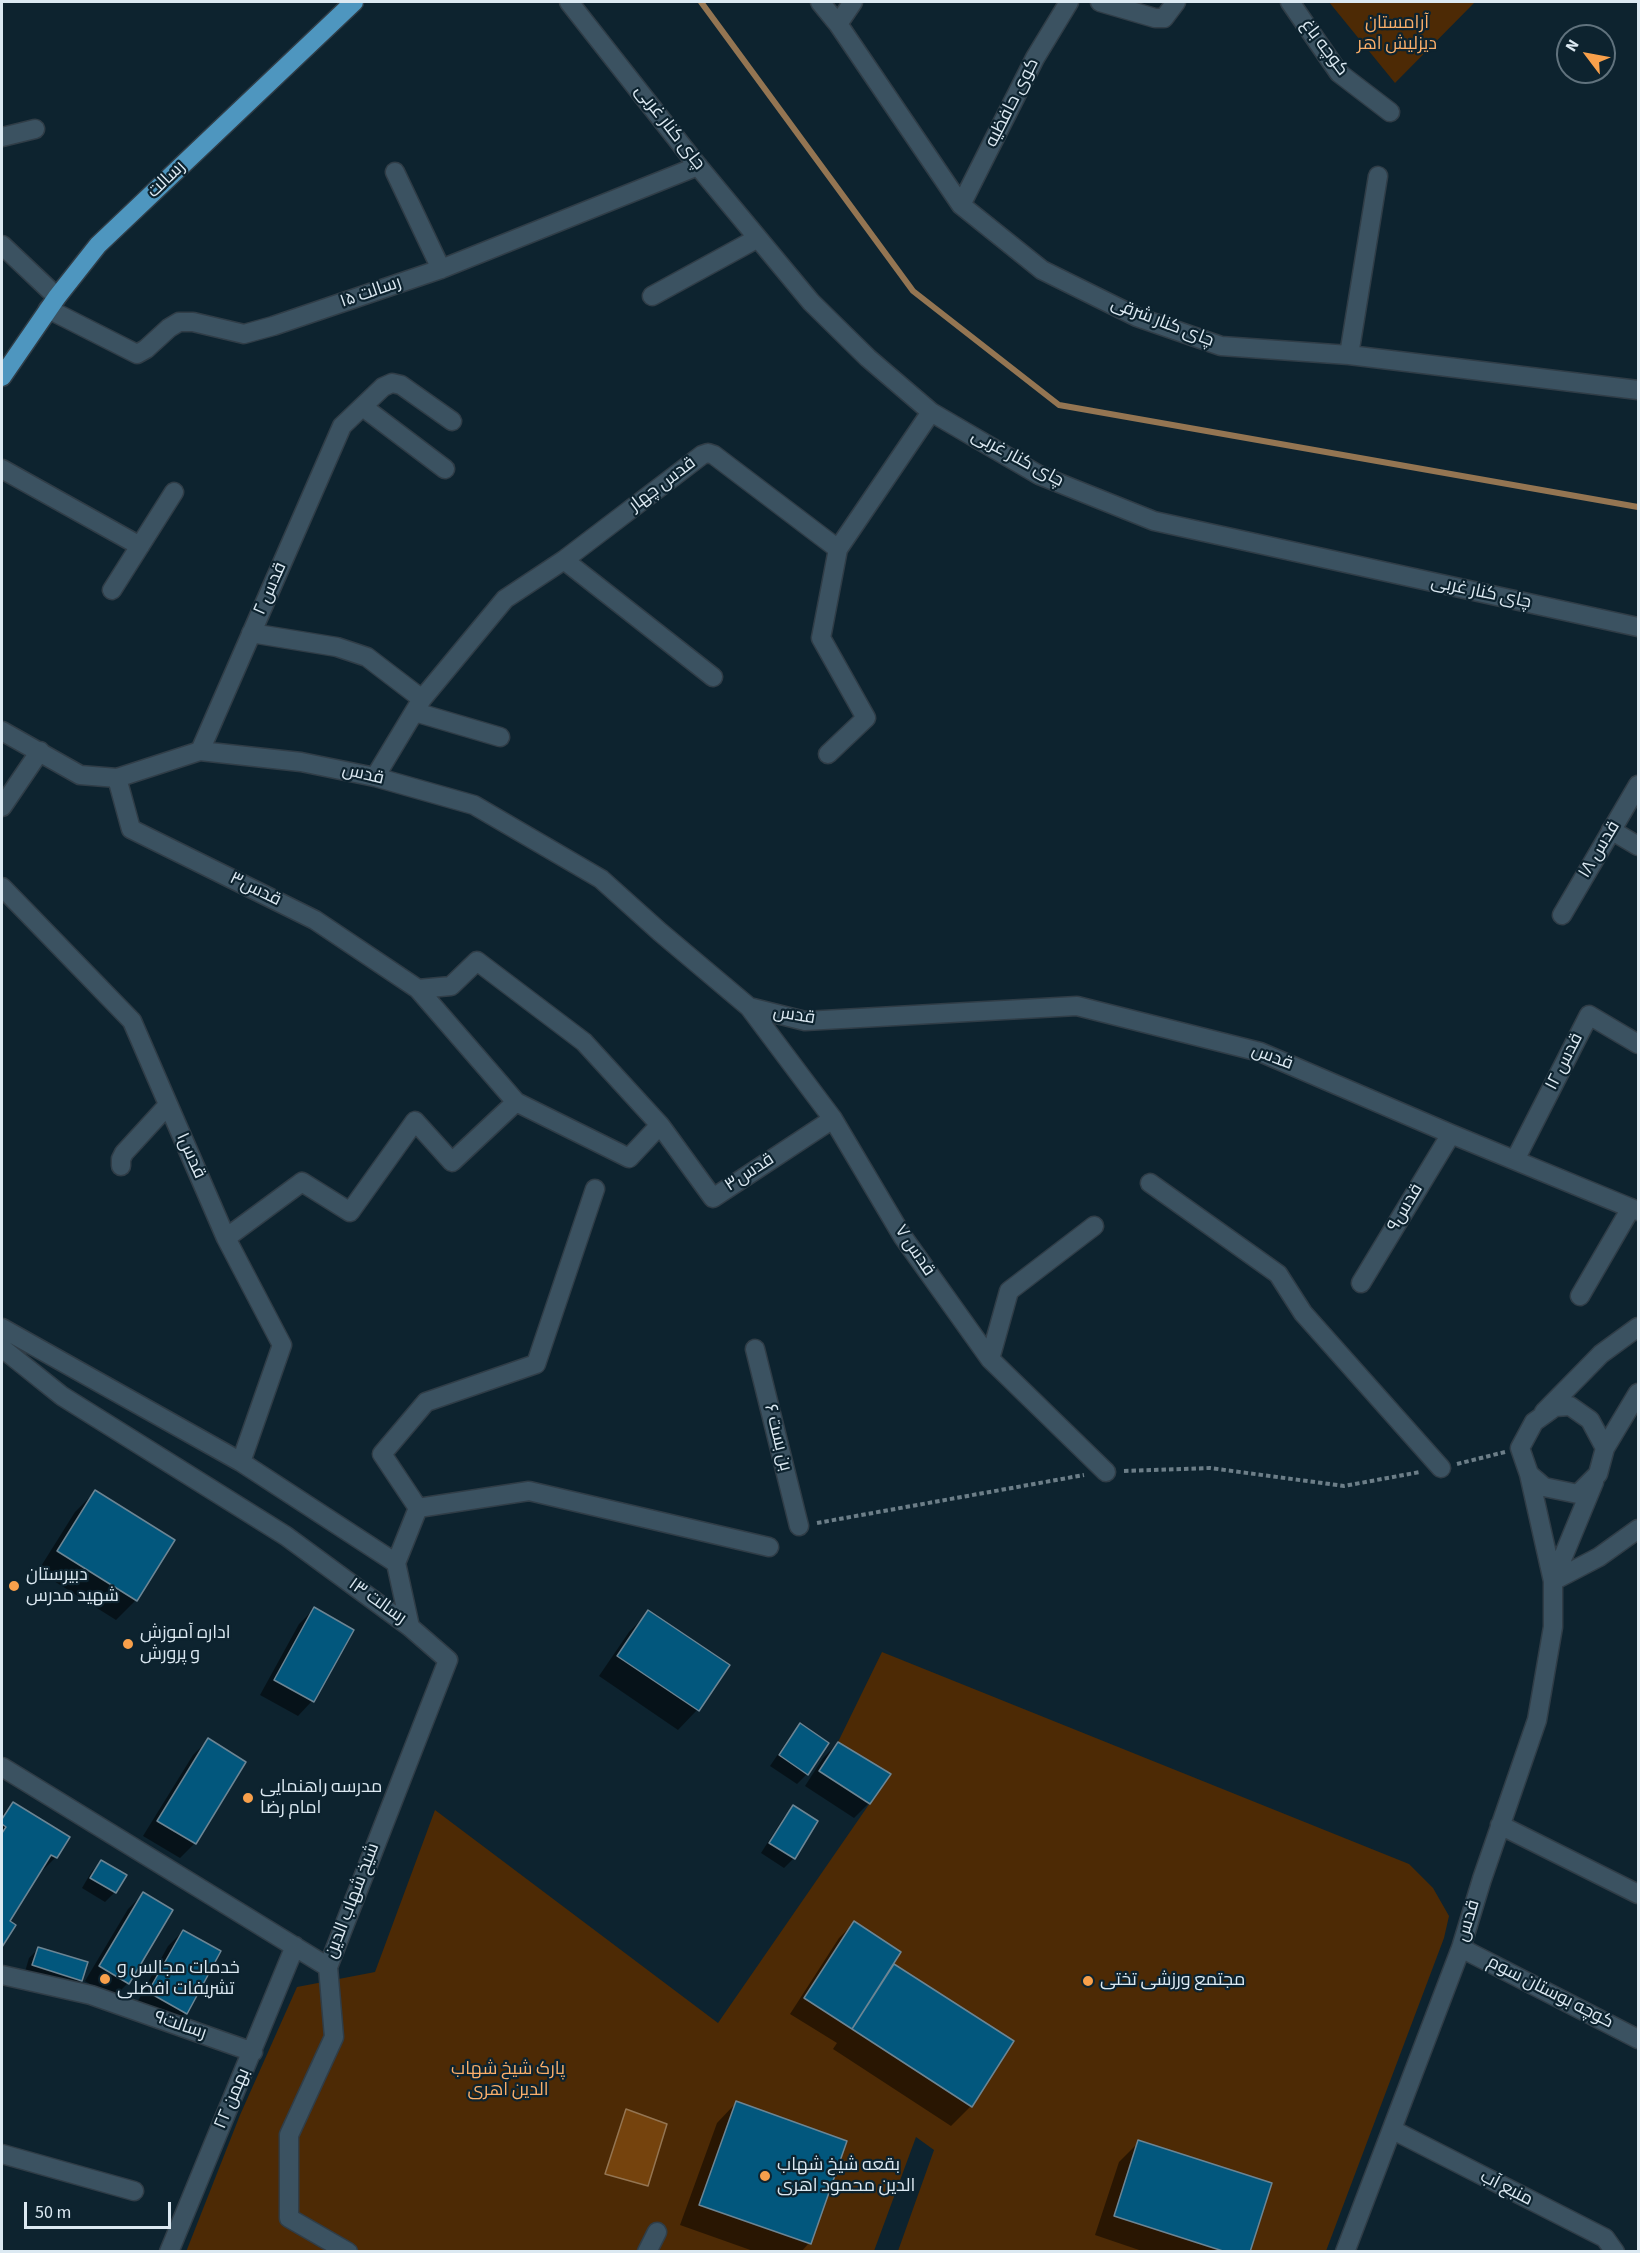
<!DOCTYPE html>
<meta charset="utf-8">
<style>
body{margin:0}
#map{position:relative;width:1640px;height:2253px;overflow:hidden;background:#0d232f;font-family:"Source Sans 3",sans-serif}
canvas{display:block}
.frame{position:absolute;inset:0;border:3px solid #dce9f2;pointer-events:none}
.north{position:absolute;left:1556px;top:24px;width:60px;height:60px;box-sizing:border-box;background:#0d232f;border:2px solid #60727d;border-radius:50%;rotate:302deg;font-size:16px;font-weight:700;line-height:24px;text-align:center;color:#dce9f2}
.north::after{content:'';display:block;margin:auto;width:21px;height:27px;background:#f8a04b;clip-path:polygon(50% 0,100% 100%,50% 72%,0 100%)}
.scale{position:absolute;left:24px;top:2202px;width:147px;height:27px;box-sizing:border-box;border:3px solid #dce9f2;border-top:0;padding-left:8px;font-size:18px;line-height:21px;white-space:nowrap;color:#dce9f2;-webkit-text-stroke:4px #0d232f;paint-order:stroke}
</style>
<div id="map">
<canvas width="1640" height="2253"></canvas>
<div class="frame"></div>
<div class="north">N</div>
<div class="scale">50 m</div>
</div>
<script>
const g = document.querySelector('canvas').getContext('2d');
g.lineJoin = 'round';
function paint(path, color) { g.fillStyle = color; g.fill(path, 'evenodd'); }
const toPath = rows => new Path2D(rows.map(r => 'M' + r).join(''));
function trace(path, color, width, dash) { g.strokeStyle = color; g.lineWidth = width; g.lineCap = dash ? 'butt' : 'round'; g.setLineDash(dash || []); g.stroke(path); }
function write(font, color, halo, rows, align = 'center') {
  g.font = font + ' "Source Sans 3",Cairo,sans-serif'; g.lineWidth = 4.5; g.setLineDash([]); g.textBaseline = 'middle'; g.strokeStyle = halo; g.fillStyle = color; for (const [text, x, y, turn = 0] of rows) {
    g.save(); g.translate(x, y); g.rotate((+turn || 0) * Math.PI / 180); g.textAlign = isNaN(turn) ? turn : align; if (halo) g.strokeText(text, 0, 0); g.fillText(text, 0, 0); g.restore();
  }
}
paint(toPath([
 [1329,2,1475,2,1395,83],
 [882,1652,1409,1864,1433,1888,1449,1916,1444,1938,1326,2251,898,2251,934,2150,916,2137,874,2251,186,2252,240,2115,297,1987,375,1972,435,1810,718,2023,890,1774,838,1742]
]), '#4d2a05');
const water = toPath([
 [626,2109,667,2124,648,2186,605,2174,626,2109]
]);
paint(water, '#75430d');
trace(water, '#947552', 1.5);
paint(toPath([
 [95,1492,136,1600,116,1620,38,1571,75,1512],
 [314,1609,352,1630,312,1701,298,1716,260,1695,299,1624],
 [649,1612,697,1710,678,1730,599,1676,629,1632],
 [800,1725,807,1774,797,1784,770,1766,791,1735],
 [208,1740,244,1762,195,1843,180,1858,143,1836,193,1755],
 [838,1743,869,1803,854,1818,805,1786,823,1758],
 [13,1803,68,1838,56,1857,35,1878,8,1922,14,1925,2,1945,2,1815],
 [793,1807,816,1822,794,1858,784,1868,761,1853,784,1817],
 [101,1862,115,1892,105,1902,82,1888,92,1871],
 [143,1894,128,1983,113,1998,85,1981,128,1909],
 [854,1923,892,1964,1012,2042,971,2106,951,2126,833,2049,837,2043,790,2014,839,1938],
 [183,1931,219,1951,185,2013,170,2028,134,2008,168,1946],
 [39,1948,80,1980,71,1990,24,1975,29,1958],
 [736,2103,809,2243,801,2252,756,2252,680,2225,717,2123],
 [1139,2142,1249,2252,1145,2252,1095,2235,1119,2162]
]), '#0007');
trace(toPath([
 [701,2,913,291,1059,405,1638,507]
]), '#947552', 6);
const building = toPath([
 [95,1490,175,1540,137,1601,57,1551,95,1490],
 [314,1607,354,1630,314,1702,274,1680,314,1607],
 [648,1610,730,1665,699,1711,617,1656,648,1610],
 [800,1723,829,1743,808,1775,779,1755,800,1723],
 [208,1738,246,1762,196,1844,157,1821,208,1738],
 [838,1742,891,1774,870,1804,819,1771,838,1742],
 [13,1802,70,1837,57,1858,51,1855,10,1921,16,1925,2,1947,2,1833,6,1827,2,1824,2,1819,13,1802],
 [793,1805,818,1821,795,1859,769,1843,793,1805],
 [101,1860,127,1875,116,1893,90,1878,101,1860],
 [143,1892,173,1910,129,1984,99,1966,143,1892],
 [854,1921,901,1952,852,2029,804,1998,854,1921],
 [183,1930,221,1951,187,2014,148,1992,183,1930],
 [38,1947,88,1962,82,1981,32,1965,38,1947],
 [894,1964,1014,2041,972,2107,852,2029,894,1964],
 [736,2101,847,2141,811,2244,699,2205,736,2101],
 [1138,2140,1272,2183,1250,2252,1226,2252,1114,2216,1138,2140]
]);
paint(building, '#02577d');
trace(building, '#6c8594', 1.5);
const minor = toPath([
 [569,2,698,166,811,302,868,358,931,412,1039,475,1154,521,1638,627],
 [820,2,838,24,961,205,1042,270,1137,317,1221,346,1349,355,1638,390],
 [1100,2,1155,18,1164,18,1176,2],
 [1290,2,1339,73,1390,112],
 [838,24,853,2],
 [2,137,35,129],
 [395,172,441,269],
 [961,205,1035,58,1069,2],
 [2,245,57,297],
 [652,296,758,238],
 [48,309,137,354,146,349,169,328,179,322,193,322,244,334,273,326,441,269,698,166],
 [1349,355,1378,176],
 [363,407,445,469],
 [2,469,140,546],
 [838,549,931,412],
 [564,560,713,677],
 [112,590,174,492],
 [251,633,337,647,367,657,422,699],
 [415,712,500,737],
 [2,731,80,775,117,778,200,751,301,762,375,777,474,805,601,879,660,932,749,1007,805,1021,1077,1006,1260,1052,1451,1134,1638,1211],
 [200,751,342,426,383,387,392,383,401,385,452,421],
 [375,777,422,699,505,599,564,560,702,455,708,453,714,455,838,549,821,638,866,718,828,754],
 [117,778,131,829,315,920,418,989,516,1102,629,1158,660,1125],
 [2,807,40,751],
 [1611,830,1638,846],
 [2,887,132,1021,226,1238,282,1345,241,1462],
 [1562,915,1638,785],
 [418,989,451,986,477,961,584,1042,660,1125,713,1198,833,1119],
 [749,1007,833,1119,903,1237,990,1359,1106,1472],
 [1515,1160,1589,1015,1638,1044],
 [121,1166,121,1159,124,1153,168,1105],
 [1150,1183,1278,1274,1303,1313,1441,1468],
 [226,1238,302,1182,350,1212,415,1121,452,1162,516,1102],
 [1361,1283,1451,1134],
 [1580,1296,1631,1208],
 [2,1328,241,1462,396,1563,410,1627],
 [2,1348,62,1396,286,1536,410,1627,448,1660,328,1967,2,1767],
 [755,1349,799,1526],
 [990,1359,1009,1291,1094,1226],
 [1544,1412,1601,1354,1638,1327],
 [1605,1448,1590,1420,1570,1406,1555,1407,1534,1422,1520,1448,1529,1474,1544,1487,1578,1494,1598,1474,1605,1448,1638,1393],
 [1529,1474,1553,1581,1594,1482],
 [418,1508,382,1454,426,1402,536,1364,595,1189],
 [396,1563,418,1508,529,1491,769,1547],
 [1500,1825,1638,1894],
 [1461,1948,1638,2039],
 [328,1967,334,2037,289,2135,289,2218,348,2252],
 [2,1975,91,1995,253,2052],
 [1393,2130,1605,2238,1615,2252],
 [2,2154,134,2191],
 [169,2252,295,1946],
 [647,2252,657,2232],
 [1345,2252,1461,1948,1482,1879,1537,1720,1553,1627,1553,1581,1599,1557,1638,1529]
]);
const major = toPath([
 [2,377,57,297,98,245,354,2]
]);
trace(minor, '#303d47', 21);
trace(major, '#303d47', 21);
trace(toPath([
 [1457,1464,1505,1452],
 [1124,1471,1210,1468,1344,1486,1420,1472],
 [817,1523,1084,1475]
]), '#6c7e88', 4, [4.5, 3]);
trace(minor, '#3b5261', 18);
trace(major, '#4e96bf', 18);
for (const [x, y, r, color] of [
 [14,1586,6,"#f8a04b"],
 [128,1644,6,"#f8a04b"],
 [248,1798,6,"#f8a04b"],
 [105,1979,6,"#f8a04b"],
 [1088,1981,6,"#f8a04b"],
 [765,2176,6,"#f8a04b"]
]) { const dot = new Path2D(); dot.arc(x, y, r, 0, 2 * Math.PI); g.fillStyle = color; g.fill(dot); trace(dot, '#0d232f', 2); }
write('18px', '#fbaf6a', '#0d232f', [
 ["آرامستان",1397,24],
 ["دیزلیش اهر",1397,45],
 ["پارک شیخ شهاب",508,2070],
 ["الدین اهری",508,2091]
]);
write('18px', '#dce9f2', '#0d232f', [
 ["کوچه باغ",1324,48,53],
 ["کوی حافظیه",1013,103,-63],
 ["چای کنار غربی",669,128,52],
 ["رسالت",167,180,-44],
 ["رسالت ۱۵",371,293,-19],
 ["چای کنار شرقی",1162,323,21],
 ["چای کنار غربی",1017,459,28],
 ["قدس چهار",663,485,-37],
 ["قدس ۲",271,589,-66],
 ["چای کنار غربی",1481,593,12],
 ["قدس",363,775,13],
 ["قدس ۱۸",1600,850,-59],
 ["قدس۳",255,890,26],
 ["قدس",794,1016,9],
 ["قدس",1272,1058,21],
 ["قدس ۱۲",1565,1062,-63],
 ["قدس۱",190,1156,66],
 ["قدس۳",750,1173,-33],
 ["قدس۹",1406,1208,-59],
 ["قدس ۷",914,1251,56],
 ["بن بست ۶",777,1438,76],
 ["رسالت ۱۳",377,1602,35],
 ["شیخ شهاب الدین",353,1901,-69],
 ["قدس",1469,1921,-73],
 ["کوچه بوستان سوم",1550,1993,27],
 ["رسالت۹",180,2026,19],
 ["۲۲ بهمن",233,2099,-67],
 ["منبع آب",1506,2189,27]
]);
write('18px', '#dce9f2', '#0d232f', [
 ["دبیرستان",26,1576],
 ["شهید مدرس",26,1597],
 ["اداره آموزش",140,1634],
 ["و پرورش",140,1655],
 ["مدرسه راهنمایی",260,1788],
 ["امام رضا",260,1809],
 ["خدمات مجالس و",117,1969],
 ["تشریفات افضلی",117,1990],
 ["مجتمع ورزشی تختی",1100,1981],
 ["بقعه شیخ شهاب",777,2166],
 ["الدین محمود اهرى",777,2187]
], 'left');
</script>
